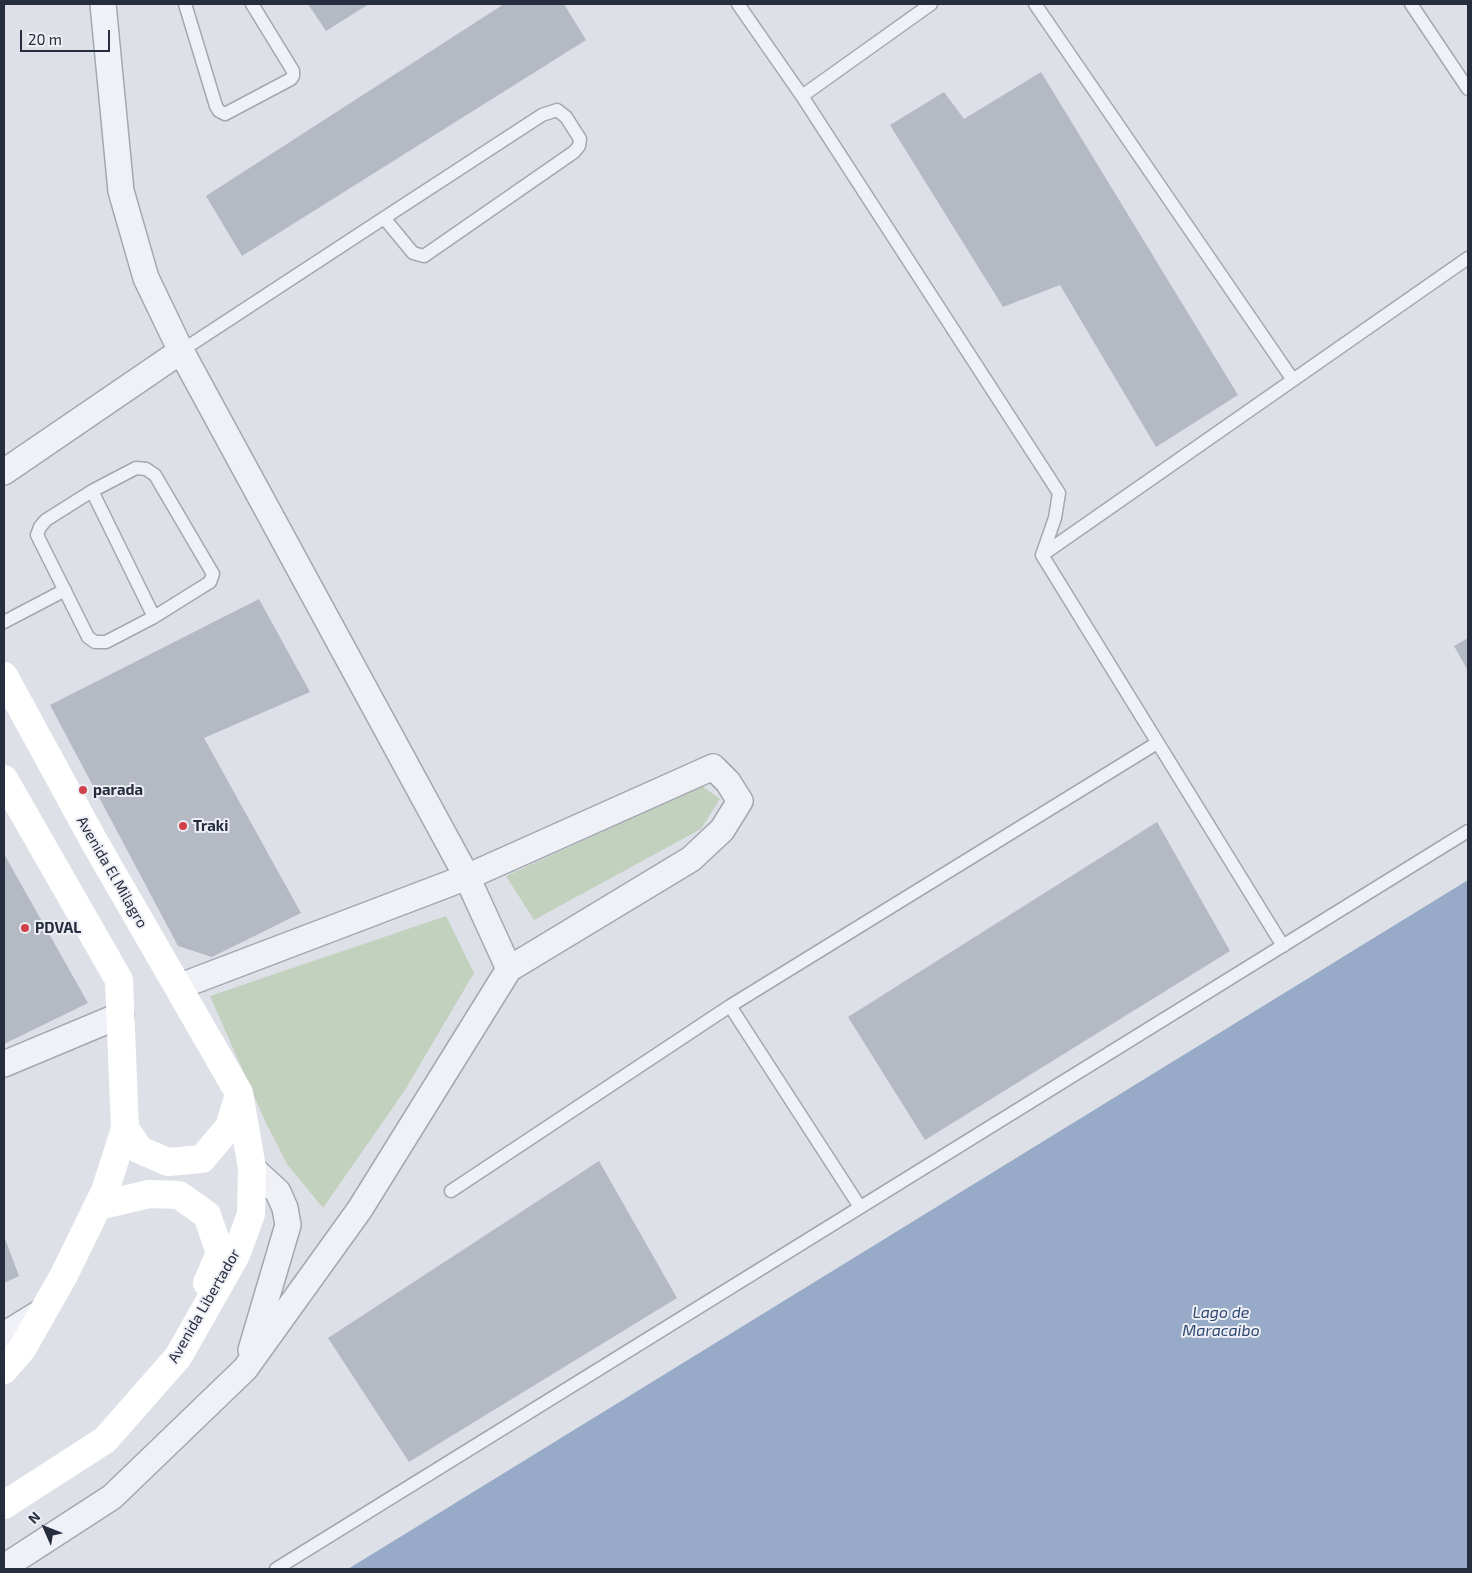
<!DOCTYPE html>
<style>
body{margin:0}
#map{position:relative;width:1472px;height:1573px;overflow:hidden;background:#dde0e7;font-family:"Exo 2",sans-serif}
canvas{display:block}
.frame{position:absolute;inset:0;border:5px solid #262d3e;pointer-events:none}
.north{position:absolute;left:20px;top:1503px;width:50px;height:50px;-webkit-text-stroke:4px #edeff5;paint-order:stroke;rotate:314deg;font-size:14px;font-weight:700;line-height:20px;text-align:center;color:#262d3e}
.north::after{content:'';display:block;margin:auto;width:18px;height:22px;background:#262d3e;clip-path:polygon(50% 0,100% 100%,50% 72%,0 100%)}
.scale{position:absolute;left:20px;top:30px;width:90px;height:22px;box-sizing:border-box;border:2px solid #262d3e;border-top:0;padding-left:6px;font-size:15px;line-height:18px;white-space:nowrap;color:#262d3e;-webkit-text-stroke:4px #edeff5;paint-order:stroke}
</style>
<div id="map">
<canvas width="1472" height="1573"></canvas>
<div class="frame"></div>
<div class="north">N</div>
<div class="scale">20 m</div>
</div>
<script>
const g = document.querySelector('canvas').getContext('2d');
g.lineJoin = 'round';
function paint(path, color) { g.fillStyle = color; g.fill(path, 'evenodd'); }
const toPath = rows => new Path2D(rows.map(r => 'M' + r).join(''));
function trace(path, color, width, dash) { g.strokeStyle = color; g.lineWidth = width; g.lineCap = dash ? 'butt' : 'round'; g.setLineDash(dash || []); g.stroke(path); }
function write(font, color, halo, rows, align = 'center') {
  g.font = font + ' "Exo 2",sans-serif'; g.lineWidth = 4; g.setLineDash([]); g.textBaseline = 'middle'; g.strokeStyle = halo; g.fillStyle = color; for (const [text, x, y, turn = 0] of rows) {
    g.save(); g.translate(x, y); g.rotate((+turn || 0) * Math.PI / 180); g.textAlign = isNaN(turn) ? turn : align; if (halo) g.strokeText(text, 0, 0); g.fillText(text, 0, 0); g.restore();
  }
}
paint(toPath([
 [702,786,720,799,701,829,534,920,506,876],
 [446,916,474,973,405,1090,323,1208,287,1164,266,1123,210,996]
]), '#c2d1be');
paint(toPath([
 [1468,880,1468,1569,348,1569]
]), '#97abc8');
paint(toPath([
 [308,4,369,4,326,31],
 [504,4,564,4,586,40,242,256,206,196],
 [1041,72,1238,395,1156,447,1060,285,1003,307,890,125,944,92,964,119],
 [259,599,310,692,204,738,301,913,212,957,178,946,50,705],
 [1468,638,1468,671,1454,646],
 [1157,822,1230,951,925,1140,848,1017],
 [4,854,88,1003,4,1044],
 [599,1161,677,1298,409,1462,328,1338],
 [4,1236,19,1276,4,1283]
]), '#b4b9c4');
const service = toPath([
 [185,4,216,106,219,111,225,114,291,79,293,76,293,71,252,4],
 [738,4,802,96],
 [931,4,802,96,1059,493,1055,518,1042,555,1283,946],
 [1035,4,1293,380],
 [1411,4,1468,89],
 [181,351,384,218,542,115,557,110,566,117,580,139,579,146,574,152,424,256,413,253,384,218],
 [136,468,146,469,155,475,213,574,210,582,154,617,106,642,95,642,88,637,37,535,40,527,46,520,92,491,136,468],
 [92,491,154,617],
 [1042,555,1468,258],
 [4,622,65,590],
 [730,1006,860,1207],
 [451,1191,730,1006,1157,743],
 [276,1569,1468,831]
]);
const minor = toPath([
 [4,472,181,351],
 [178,987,467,877,509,969],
 [4,1064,121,1015],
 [4,1335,43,1311],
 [251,1350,288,1225,285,1208,278,1192,252,1168],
 [4,1567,112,1497,245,1369,360,1209,509,969,691,859,722,830,740,801,728,782,713,767,467,877,181,351,146,278,121,191,103,4]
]);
trace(service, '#a2a7b1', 15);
trace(minor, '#a2a7b1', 28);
trace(service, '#f0f1f6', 12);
trace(minor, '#f0f1f6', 25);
trace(toPath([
 [4,676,95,843,239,1093,252,1168,251,1214,236,1255,178,1357,105,1440,4,1505],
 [4,779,119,980,125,1129,105,1191,64,1275,22,1349,4,1370],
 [125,1129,140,1150,168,1162,202,1159,229,1127,239,1095],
 [98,1206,149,1194,179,1195,207,1215,220,1253,207,1283]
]), '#fff', 28);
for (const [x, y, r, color] of [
 [83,790,5,"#d03f4a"],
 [183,826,5,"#d03f4a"],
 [25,928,5,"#d03f4a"]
]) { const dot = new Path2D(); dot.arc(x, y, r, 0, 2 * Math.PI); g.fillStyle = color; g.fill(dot); trace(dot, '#edeff5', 2); }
write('bold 15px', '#262d3e', '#edeff5', [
 ["parada",93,790],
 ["Traki",193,826],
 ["PDVAL",35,928]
], 'left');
write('15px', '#262d3e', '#edeff5', [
 ["Avenida El Milagro",112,872,60],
 ["Avenida Libertador",204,1306,-60]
]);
write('italic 16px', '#304972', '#edeff5', [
 ["Lago de",1221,1313],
 ["Maracaibo",1221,1331]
]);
</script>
